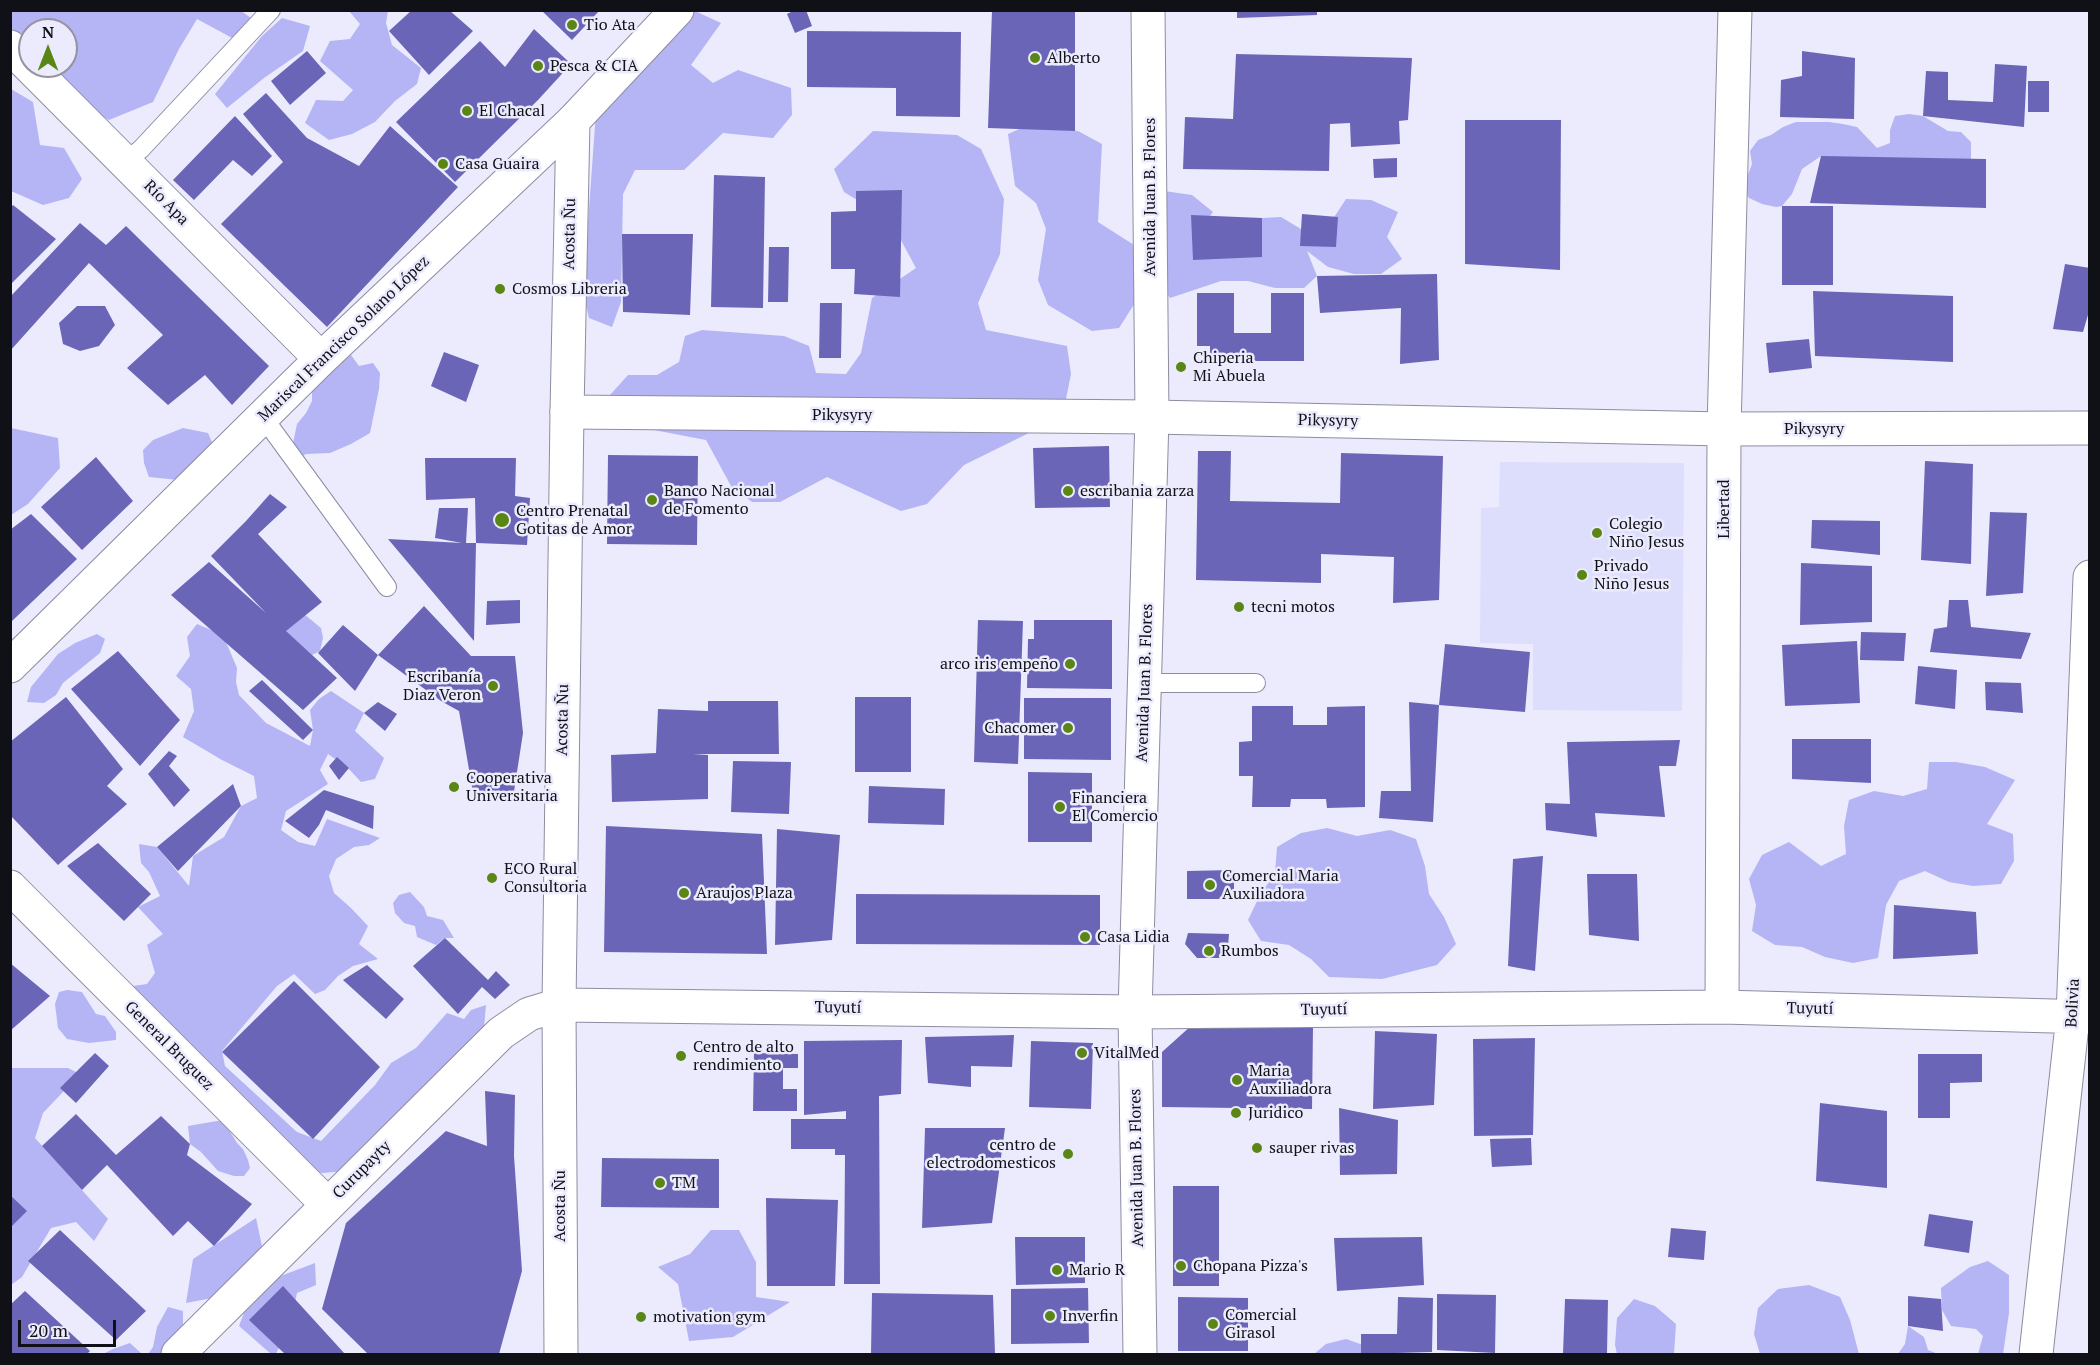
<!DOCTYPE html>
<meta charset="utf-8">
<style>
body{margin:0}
#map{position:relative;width:2100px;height:1365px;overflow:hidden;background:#ebebfd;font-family:"PT Serif",serif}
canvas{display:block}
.frame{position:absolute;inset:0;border:12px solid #101017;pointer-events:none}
.north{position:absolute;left:18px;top:18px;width:60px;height:60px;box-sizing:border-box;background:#ebebfd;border:2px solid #9393a1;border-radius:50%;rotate:0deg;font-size:16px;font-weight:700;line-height:24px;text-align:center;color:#101017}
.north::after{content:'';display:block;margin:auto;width:21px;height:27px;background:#598615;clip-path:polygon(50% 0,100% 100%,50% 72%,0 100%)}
.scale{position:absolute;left:18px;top:1320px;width:98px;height:27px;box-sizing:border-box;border:3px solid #101017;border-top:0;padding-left:8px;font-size:18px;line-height:21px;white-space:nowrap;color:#101017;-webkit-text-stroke:4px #ebebfd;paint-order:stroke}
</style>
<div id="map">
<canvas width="2100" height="1365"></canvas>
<div class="frame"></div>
<div class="north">N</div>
<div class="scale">20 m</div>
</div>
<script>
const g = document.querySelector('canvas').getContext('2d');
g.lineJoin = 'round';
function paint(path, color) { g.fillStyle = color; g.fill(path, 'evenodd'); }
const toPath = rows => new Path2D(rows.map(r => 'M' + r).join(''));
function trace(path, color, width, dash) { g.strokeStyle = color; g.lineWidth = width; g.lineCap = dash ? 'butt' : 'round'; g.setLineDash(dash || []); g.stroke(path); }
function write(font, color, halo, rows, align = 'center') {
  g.font = font + ' "PT Serif",serif'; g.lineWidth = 5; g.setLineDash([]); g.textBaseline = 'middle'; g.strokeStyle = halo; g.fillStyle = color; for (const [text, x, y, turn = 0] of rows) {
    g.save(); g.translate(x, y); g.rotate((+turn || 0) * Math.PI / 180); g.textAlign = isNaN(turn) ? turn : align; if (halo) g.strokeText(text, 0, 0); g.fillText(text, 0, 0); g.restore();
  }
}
paint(toPath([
 [1500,462,1684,463,1682,711,1533,710,1533,644,1480,643,1481,508,1499,507]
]), '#dddefb');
paint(toPath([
 [240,10,255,21,234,39,197,19,179,49,153,102,109,120,54,91,11,45,11,11],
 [30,30,66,30,66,66,30,66],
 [349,11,388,11,386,23,392,45,421,68,417,84,395,101,375,122,352,134,329,140,305,123,316,100,343,101,353,90,320,61,330,41,350,39,360,24],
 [695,11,721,23,691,65,713,83,738,70,791,88,792,115,773,138,723,133,684,170,635,170,623,194,621,302,612,327,589,318,583,292,596,112,648,35],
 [282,18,310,26,303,51,264,78,227,108,215,94,262,36],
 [11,89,33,102,40,145,64,148,82,179,69,198,43,205,11,191],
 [1909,114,1923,116,1948,131,1961,132,1971,142,1971,169,1821,156,1802,169,1792,194,1782,206,1776,207,1762,204,1749,198,1743,188,1752,164,1750,151,1758,140,1771,135,1783,127,1796,122,1829,122,1843,124,1857,127,1877,148,1890,143,1890,130,1895,116],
 [1024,127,1078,131,1102,144,1098,222,1145,252,1164,191,1192,195,1213,212,1206,221,1281,217,1306,232,1331,222,1346,199,1371,200,1398,212,1387,237,1402,259,1381,274,1354,274,1328,267,1307,251,1317,276,1304,288,1275,288,1248,281,1221,281,1170,298,1155,276,1149,281,1119,328,1092,331,1048,305,1038,280,1046,229,1036,203,1015,186,1008,134],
 [873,131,957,135,981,149,1004,199,1000,254,978,303,986,330,1067,346,1071,374,1060,429,1035,430,964,465,927,504,901,511,827,477,780,502,752,502,731,486,706,440,607,421,610,395,628,375,657,375,679,362,685,336,702,330,784,336,809,346,816,373,846,374,861,353,872,298,916,268,890,220,844,192,834,169],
 [351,355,359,366,373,363,380,373,379,389,370,433,351,444,330,453,306,454,294,461,291,453,297,424,306,413,312,401,312,387,333,356],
 [11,428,58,438,60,468,28,504,11,515],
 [183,428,208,433,214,447,178,480,149,477,144,463,143,450,153,440],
 [304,614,321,628,323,638,320,651,312,655,277,631],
 [197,624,223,635,237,668,236,682,239,695,266,723,310,746,313,730,310,710,319,699,331,691,364,713,355,731,384,758,375,779,361,782,348,768,328,754,320,770,328,784,286,811,281,830,298,842,315,846,327,819,380,838,369,845,354,847,336,859,329,876,334,893,351,908,368,926,359,944,378,959,353,966,338,976,325,990,315,994,294,974,277,986,222,1051,225,1066,297,1132,321,1141,375,1085,391,1063,416,1048,447,1013,464,1019,471,1010,486,1005,483,1039,345,1171,323,1173,310,1172,137,1004,133,986,147,984,155,973,147,945,163,934,138,907,160,896,149,872,141,863,139,844,157,847,189,886,193,856,224,837,241,806,257,798,254,776,222,760,183,737,194,711,191,689,176,676,190,656,187,637],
 [97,634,105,639,100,653,63,683,56,695,44,703,27,702,31,687,58,654,75,643],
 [1929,762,1956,762,1985,767,2015,780,1987,824,2013,834,2014,861,2001,884,1973,886,1949,882,1925,871,1899,881,1886,905,1878,958,1853,963,1825,957,1802,947,1775,945,1752,931,1756,905,1749,879,1762,855,1789,842,1821,866,1846,854,1844,826,1849,800,1874,791,1903,796,1927,789],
 [1327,828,1357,836,1390,830,1416,839,1425,866,1429,894,1444,917,1456,944,1437,965,1382,979,1329,977,1311,959,1289,945,1261,941,1248,920,1260,895,1275,873,1277,847,1301,833],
 [410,892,424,907,427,916,443,920,454,938,445,938,436,945,417,937,415,926,404,923,395,913,393,903,399,895],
 [67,990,82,992,96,1014,105,1016,116,1032,116,1040,89,1043,67,1039,58,1028,55,1004,59,992],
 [11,1068,68,1068,80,1074,43,1113,35,1138,108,1219,94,1241,76,1222,51,1228,22,1277,11,1285],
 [223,1120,237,1143,243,1149,248,1160,250,1168,244,1176,234,1176,218,1171,201,1152,190,1144,188,1126],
 [256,1218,263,1251,223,1296,186,1303,193,1259],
 [711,1230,739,1230,756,1262,756,1297,790,1302,733,1337,689,1341,678,1284,658,1267,690,1254],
 [1988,1261,2009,1275,2009,1313,2003,1354,1978,1354,1983,1336,1976,1329,1951,1326,1942,1310,1941,1288,1970,1267],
 [315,1263,316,1285,297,1293,290,1324,276,1354,271,1354,239,1326,250,1297,278,1277],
 [1809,1285,1840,1297,1850,1320,1859,1354,1760,1354,1754,1334,1758,1308,1778,1289],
 [1634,1299,1655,1306,1676,1324,1674,1354,1617,1354,1615,1345,1617,1318],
 [168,1307,183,1311,183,1330,169,1354,148,1354,153,1347,157,1327],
 [1908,1326,1924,1337,1928,1350,1938,1354,1898,1354,1905,1344],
 [1346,1339,1366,1346,1370,1354,1314,1354,1326,1344],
 [130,1343,142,1354,103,1354,113,1349]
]), '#b5b4f4');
paint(toPath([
 [412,10,449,10,473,31,429,75,389,31],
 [541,10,600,10,572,40],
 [795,10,806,10,812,26,795,33,787,14],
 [992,10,1075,10,1075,131,988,128],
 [1237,10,1317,10,1317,15,1237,18],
 [534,29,571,64,538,100,455,182,396,122,480,41,505,67],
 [807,31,961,32,960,117,896,116,896,88,807,87],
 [307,51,326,73,290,105,271,81],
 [1802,51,1855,58,1854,119,1780,117,1781,80,1802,76],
 [1236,54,1412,58,1408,120,1399,121,1400,144,1351,147,1350,123,1330,124,1329,171,1183,169,1185,117,1233,119],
 [1995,64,2027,66,2024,127,1923,116,1926,71,1948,72,1948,100,1993,102],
 [2028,81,2049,81,2049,112,2028,112],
 [266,93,307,138,359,166,390,126,458,187,327,327,221,224,283,162,243,114],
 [235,116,272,156,252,176,233,160,194,200,173,180],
 [1465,120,1561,120,1560,270,1465,264],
 [1821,156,1986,159,1986,208,1810,203],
 [1397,158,1397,177,1374,178,1373,159],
 [714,175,765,177,763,308,711,307],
 [902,190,900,297,854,294,855,269,831,269,831,212,856,211,856,191],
 [13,205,56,239,10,285,10,208],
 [1782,206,1833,206,1833,285,1782,285],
 [1302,214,1338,217,1336,247,1300,246],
 [1191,215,1262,218,1262,257,1193,260],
 [80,223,106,245,126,226,269,366,232,405,205,375,168,405,127,368,163,335,89,263,10,351,10,297],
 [622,234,693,234,690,315,623,312],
 [769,247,789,247,788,302,768,302],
 [2065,264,2090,268,2090,308,2083,332,2053,329],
 [1437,274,1439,360,1400,364,1401,308,1320,313,1317,276],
 [1813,291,1953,296,1953,362,1815,356],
 [1197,293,1234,293,1234,333,1271,333,1271,293,1304,293,1304,361,1210,361,1210,346,1197,346],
 [820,303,842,303,841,358,819,358],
 [77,306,105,306,115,325,99,346,80,351,63,344,59,323],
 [1809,339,1812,368,1769,373,1766,343],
 [444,352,479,365,466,402,431,386],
 [1109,446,1110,507,1035,508,1033,448],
 [1198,451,1231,451,1230,501,1340,503,1341,453,1443,456,1439,600,1393,603,1394,557,1321,554,1321,583,1196,580],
 [608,455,698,456,697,545,607,544],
 [96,457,133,501,82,550,41,507],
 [425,458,516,458,515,496,530,498,527,545,476,543,474,641,388,539,462,543,435,538,439,508,468,508,466,543,476,543,475,498,426,500],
 [1925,461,1973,464,1971,564,1921,560],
 [270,494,287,507,258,534,322,602,286,631,337,678,303,710,171,595,209,562,266,613,211,556,246,521],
 [1990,512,2027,513,2023,593,1986,596],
 [31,514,77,559,12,621,10,619,10,530],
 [1812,520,1880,521,1880,555,1811,548],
 [1801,563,1872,566,1872,622,1800,625],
 [520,600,520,623,486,625,487,601],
 [1949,600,1968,600,1971,627,2031,633,2021,659,1930,652,1934,629,1947,627],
 [424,606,471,656,515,656,523,733,513,798,473,793,459,711,441,701,378,655],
 [978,620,1023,621,1018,764,974,762],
 [1034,620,1112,620,1112,689,1027,688,1028,639,1034,639],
 [343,625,378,655,355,691,318,653],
 [1861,632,1906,633,1904,661,1860,660],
 [1857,641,1860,703,1785,706,1782,645],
 [1445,644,1530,652,1525,712,1439,705,1433,822,1379,818,1381,791,1411,791,1409,702,1439,705],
 [118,651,180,720,140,766,71,689],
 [1918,666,1957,670,1955,709,1915,704],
 [262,680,313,730,303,740,249,691],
 [1985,682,2021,683,2023,713,1986,710],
 [66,697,123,769,107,786,127,804,58,865,10,815,10,742],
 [855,697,911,697,911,772,855,772],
 [1024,698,1111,698,1111,760,1024,759],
 [708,701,778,701,779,754,693,754,708,755,708,799,612,802,611,755,656,753,658,709,708,711],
 [378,702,397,714,385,731,364,713],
 [1252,706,1293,706,1293,725,1327,725,1327,707,1365,706,1365,807,1327,808,1326,799,1291,799,1290,807,1252,807,1253,776,1239,776,1239,742,1252,741],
 [1792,739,1871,739,1871,783,1792,779],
 [1680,740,1676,766,1659,766,1665,817,1595,813,1597,837,1546,830,1545,803,1570,804,1567,742],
 [169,751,177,756,169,766,190,790,174,807,148,774],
 [337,757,349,768,339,780,329,766],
 [733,761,791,762,789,814,731,812],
 [1028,772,1092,773,1092,842,1028,842],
 [233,784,241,806,178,871,157,847],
 [869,786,945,789,944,825,868,823],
 [324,790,374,806,373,829,326,810,319,825,309,838,285,821],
 [606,826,762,834,767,954,604,952],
 [777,829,840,835,832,940,775,945],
 [98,843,151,894,124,921,67,866],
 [1543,856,1535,971,1508,966,1513,859],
 [1234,870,1234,899,1187,899,1187,871],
 [1587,874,1637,874,1639,941,1589,935],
 [856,894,1100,895,1100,945,856,944],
 [1894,905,1976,912,1978,954,1893,959],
 [1188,933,1229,934,1227,958,1197,958,1185,944],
 [445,938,488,980,496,971,510,985,495,999,482,987,458,1014,413,966],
 [10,963,50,996,10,1031],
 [367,965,404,999,386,1019,343,980],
 [294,981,380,1067,313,1139,222,1052],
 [1192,1025,1313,1026,1312,1109,1162,1107,1162,1052],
 [1375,1031,1437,1034,1434,1105,1373,1109],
 [1014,1035,1012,1067,971,1066,971,1087,928,1083,925,1037],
 [1535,1038,1533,1135,1474,1136,1473,1039],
 [902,1040,901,1094,879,1096,880,1284,844,1284,845,1155,835,1155,835,1149,791,1149,791,1119,846,1119,846,1111,804,1115,804,1041],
 [1031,1041,1093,1043,1091,1109,1029,1107],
 [95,1053,109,1066,76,1103,60,1088],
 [754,1053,798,1054,798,1068,783,1068,783,1089,797,1089,797,1111,753,1111],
 [1918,1054,1982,1054,1982,1082,1950,1083,1950,1118,1918,1118],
 [485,1091,515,1095,514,1156,522,1271,499,1354,368,1354,322,1309,346,1223,446,1131,487,1146],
 [1820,1103,1887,1111,1887,1188,1816,1181],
 [1339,1108,1398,1120,1397,1174,1340,1175],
 [76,1114,116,1155,161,1116,190,1144,187,1155,252,1204,214,1246,188,1221,173,1236,107,1165,82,1190,42,1146],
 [925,1128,1005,1128,992,1223,922,1228],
 [1531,1138,1532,1165,1492,1167,1490,1139],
 [602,1158,719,1159,719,1208,601,1207],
 [1173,1186,1219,1186,1219,1286,1173,1286],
 [10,1195,27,1211,10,1228],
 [766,1198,838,1200,835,1286,767,1286],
 [1929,1214,1973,1221,1969,1253,1924,1246],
 [1671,1228,1706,1231,1704,1260,1668,1257],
 [60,1230,146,1311,116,1340,28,1261],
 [1015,1237,1085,1237,1085,1283,1016,1285],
 [1422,1237,1424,1285,1337,1291,1334,1238],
 [283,1286,345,1354,285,1354,249,1320],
 [1088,1288,1089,1343,1011,1344,1011,1289],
 [25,1291,90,1351,87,1354,10,1354,10,1305],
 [872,1293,993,1295,995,1354,871,1354],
 [1437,1294,1496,1295,1495,1353,1437,1350],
 [1908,1296,1941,1299,1943,1331,1908,1326],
 [1178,1297,1248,1298,1248,1351,1178,1351],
 [1398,1297,1433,1298,1432,1352,1361,1354,1361,1334,1397,1334],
 [1565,1299,1608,1300,1607,1354,1563,1354]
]), '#6b65b7');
const service = toPath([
 [125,162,141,149,271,10],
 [263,417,387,587],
 [1145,683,1256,683]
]);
const minor = toPath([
 [10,47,321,359],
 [567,412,1152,417,1724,429,2090,428],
 [10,666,321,359,573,121],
 [10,887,327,1204],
 [1722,1007,1724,429,1735,10],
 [178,1354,501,1033,529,1014,559,1005,1135,1012,1722,1007,2090,1017],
 [2036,1354,2073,1016,2090,577]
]);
const tertiary = toPath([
 [561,1354,559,1005,567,412,573,121,677,10],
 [1140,1354,1135,1012,1152,417,1148,10]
]);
trace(service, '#8d8da1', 20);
trace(minor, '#8d8da1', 35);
trace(tertiary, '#8d8da1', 35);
trace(service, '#fff', 18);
trace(minor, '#fff', 33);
trace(tertiary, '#fff', 33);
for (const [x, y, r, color] of [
 [572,25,6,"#598615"],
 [1035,58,6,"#598615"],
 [538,66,6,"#598615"],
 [467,111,6,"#598615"],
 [443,164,6,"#598615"],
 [500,289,6,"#598615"],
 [1181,367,6,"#598615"],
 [1068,491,6,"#598615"],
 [652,500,6,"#598615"],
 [502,520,8,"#598615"],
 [1597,533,6,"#598615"],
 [1582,575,6,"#598615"],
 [1239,607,6,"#598615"],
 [1070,664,6,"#598615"],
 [493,686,6,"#598615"],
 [1068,728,6,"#598615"],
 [454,787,6,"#598615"],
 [1060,807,6,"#598615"],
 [492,878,6,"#598615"],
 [1210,885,6,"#598615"],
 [684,893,6,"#598615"],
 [1085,937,6,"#598615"],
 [1209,951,6,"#598615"],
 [1082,1053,6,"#598615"],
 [681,1056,6,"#598615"],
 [1237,1080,6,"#598615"],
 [1236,1113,6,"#598615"],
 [1257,1148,6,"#598615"],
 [1068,1154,6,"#598615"],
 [660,1183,6,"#598615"],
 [1181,1266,6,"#598615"],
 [1057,1270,6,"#598615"],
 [1050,1316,6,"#598615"],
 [641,1317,6,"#598615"],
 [1213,1324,6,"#598615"]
]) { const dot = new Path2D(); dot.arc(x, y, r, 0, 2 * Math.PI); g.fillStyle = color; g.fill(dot); trace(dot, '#ebebfd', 2); }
write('16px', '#101017', '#ebebfd', [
 ["Tio Ata",584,25],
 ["Alberto",1047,58],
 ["Pesca & CIA",550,66],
 ["El Chacal",479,111],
 ["Casa Guaira",455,164],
 ["Cosmos Libreria",512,289],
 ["Chiperia",1193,358],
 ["Mi Abuela",1193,376],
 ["Banco Nacional",664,491],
 ["de Fomento",664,509],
 ["escribania zarza",1080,491],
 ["Centro Prenatal",516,511],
 ["Gotitas de Amor",516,529],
 ["Colegio",1609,524],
 ["Niño Jesus",1609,542],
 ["Privado",1594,566],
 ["Niño Jesus",1594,584],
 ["tecni motos",1251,607],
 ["arco iris empeño",1058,664,"right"],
 ["Escribanía",481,677,"right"],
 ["Diaz Veron",481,695,"right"],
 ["Chacomer",1056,728,"right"],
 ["Cooperativa",466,778],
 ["Universitaria",466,796],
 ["Financiera",1072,798],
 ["El Comercio",1072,816],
 ["ECO Rural",504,869],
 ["Consultoria",504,887],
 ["Comercial Maria",1222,876],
 ["Auxiliadora",1222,894],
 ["Araujos Plaza",696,893],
 ["Casa Lidia",1097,937],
 ["Rumbos",1221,951],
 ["Centro de alto",693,1047],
 ["rendimiento",693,1065],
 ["VitalMed",1094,1053],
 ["Maria",1249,1071],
 ["Auxiliadora",1249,1089],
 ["Juridico",1248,1113],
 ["centro de",1056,1145,"right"],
 ["electrodomesticos",1056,1163,"right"],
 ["sauper rivas",1269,1148],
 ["TM",672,1183],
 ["Chopana Pizza's",1193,1266],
 ["Mario R",1069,1270],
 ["Comercial",1225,1315],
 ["Girasol",1225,1333],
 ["Inverfin",1062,1316],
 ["motivation gym",653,1317]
], 'left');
write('16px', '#101017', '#ebebfd', [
 ["Avenida Juan B. Flores",1150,197,-90],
 ["Río Apa",166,203,45],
 ["Acosta Ñu",570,234,-89],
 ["Mariscal Francisco Solano López",344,339,-44],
 ["Pikysyry",842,415],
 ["Pikysyry",1328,421,1],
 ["Pikysyry",1814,429],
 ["Libertad",1724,509,-90],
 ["Avenida Juan B. Flores",1145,683,-88],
 ["Acosta Ñu",563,720,-89],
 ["Bolivia",2073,1003,-87],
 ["Tuyutí",838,1008,1],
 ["Tuyutí",1810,1009,1],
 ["Tuyutí",1324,1010,-1],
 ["General Bruguez",169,1046,45],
 ["Avenida Juan B. Flores",1137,1168,-91],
 ["Curupayty",362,1170,-45],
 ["Acosta Ñu",560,1206,-90]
]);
</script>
